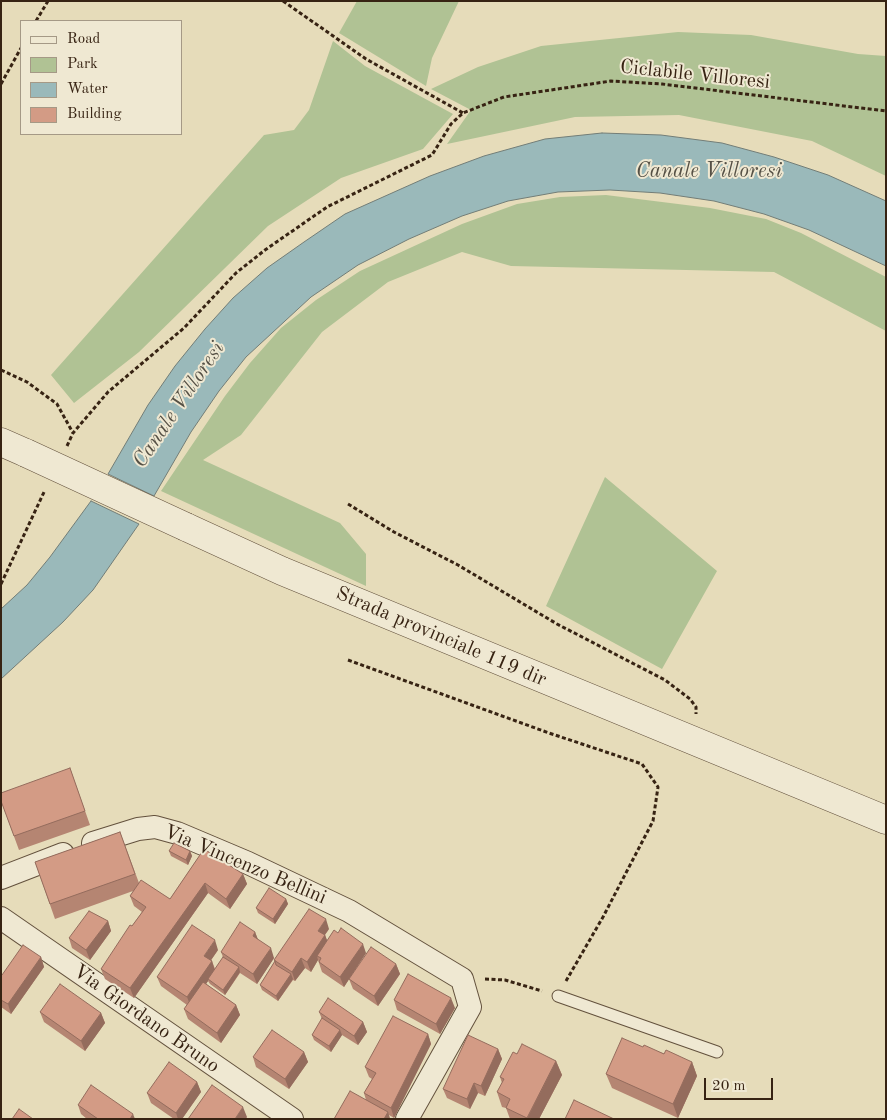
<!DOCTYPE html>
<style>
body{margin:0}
#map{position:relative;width:887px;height:1120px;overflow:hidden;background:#e6dcba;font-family:"Old Standard TT",serif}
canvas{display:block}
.frame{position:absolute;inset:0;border:2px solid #372313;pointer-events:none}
.legend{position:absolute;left:20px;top:20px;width:162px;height:115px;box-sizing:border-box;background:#efe8d2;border:1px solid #a59986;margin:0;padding:6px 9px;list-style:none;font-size:15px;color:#372313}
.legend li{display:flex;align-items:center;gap:10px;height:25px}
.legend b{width:25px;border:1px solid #a59986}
.scale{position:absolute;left:704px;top:1078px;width:69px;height:22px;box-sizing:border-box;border:2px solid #372313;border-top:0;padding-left:6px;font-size:15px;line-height:18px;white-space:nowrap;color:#372313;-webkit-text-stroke:4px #efe8d2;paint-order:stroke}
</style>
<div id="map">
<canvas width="887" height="1120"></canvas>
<div class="frame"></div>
<ul class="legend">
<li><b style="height:6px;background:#efe8d2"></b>Road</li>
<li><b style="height:14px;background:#b0c294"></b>Park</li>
<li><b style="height:14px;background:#9ab9ba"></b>Water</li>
<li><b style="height:14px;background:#d39b85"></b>Building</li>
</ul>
<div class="scale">20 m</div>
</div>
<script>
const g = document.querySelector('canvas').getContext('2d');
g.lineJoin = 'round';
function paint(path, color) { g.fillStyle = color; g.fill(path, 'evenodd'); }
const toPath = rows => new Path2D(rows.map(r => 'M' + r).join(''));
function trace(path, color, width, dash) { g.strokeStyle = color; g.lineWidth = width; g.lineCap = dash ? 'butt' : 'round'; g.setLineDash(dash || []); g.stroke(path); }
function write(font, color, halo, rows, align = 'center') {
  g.font = font + ' "Old Standard TT",serif'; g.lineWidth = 4; g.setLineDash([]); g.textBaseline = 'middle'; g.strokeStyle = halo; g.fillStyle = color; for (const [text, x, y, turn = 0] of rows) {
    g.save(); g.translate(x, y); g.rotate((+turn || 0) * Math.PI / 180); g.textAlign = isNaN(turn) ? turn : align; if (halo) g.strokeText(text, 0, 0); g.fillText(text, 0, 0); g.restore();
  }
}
paint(toPath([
 [357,1,459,1,432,58,426,86,339,33],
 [678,32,751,35,858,54,886,56,886,176,812,141,679,115,575,117,447,144,471,110,431,89,478,67,541,46],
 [333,41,365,66,453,114,423,149,341,178,268,226,139,352,74,403,51,375,264,135,294,130,309,110],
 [606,195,710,208,766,219,801,233,886,277,886,331,774,272,511,266,462,252,388,282,322,332,241,435,203,460,340,523,366,554,366,586,161,491,225,396,250,363,281,328,316,300,360,271,462,224,517,204,560,197],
 [605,477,717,571,662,669,546,606]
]), '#b0c294');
const water = toPath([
 [602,133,661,135,722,143,774,157,828,175,886,201,886,266,809,230,764,214,714,201,660,193,610,190,558,192,508,201,462,216,409,239,358,265,311,297,246,357,219,391,191,432,154,496,108,474,148,405,175,366,205,329,233,298,267,268,304,242,345,214,430,176,484,156,545,139,602,133],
 [91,501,139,524,93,590,63,622,1,679,1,609,27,585,50,557,91,501]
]);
paint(water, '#9ab9ba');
trace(water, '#727d77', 1);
const service = toPath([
 [558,996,717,1052]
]);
const minor = toPath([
 [93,843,138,829,155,827,177,833,248,863,349,911,462,979,470,1007,407,1119],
 [1,878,63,854],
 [1,918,292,1119]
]);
const tertiary = toPath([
 [1,442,26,453],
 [186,527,282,571,886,820]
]);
trace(service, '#63513d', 13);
trace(minor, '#63513d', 24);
trace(tertiary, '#63513d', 29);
trace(toPath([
 [283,1,366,59,463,113],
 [36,21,48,1],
 [1,84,21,48],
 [1,370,27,382,57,404,73,433],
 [67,446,73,433,108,392,184,328,236,273,265,250,327,207,432,155,451,124,463,113,504,97,611,81,662,84,886,111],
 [348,504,394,532,458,565,557,624,665,680,690,699,696,707,696,714],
 [1,584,45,490],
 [348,660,549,733,642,764,658,787,653,821,603,917,566,981],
 [485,979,505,980,542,991]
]), '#372313', 3, [4, 2.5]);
trace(service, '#efe8d2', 11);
trace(minor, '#efe8d2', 22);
trace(tertiary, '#efe8d2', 28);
const tertiaryBridge = toPath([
 [26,453,186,527]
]);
trace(tertiaryBridge, '#63513d', 29, []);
trace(tertiaryBridge, '#efe8d2', 28);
paint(toPath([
 [70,768,90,825,19,850,1,801],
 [120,832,139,883,170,899,204,849,243,874,247,884,230,909,208,893,134,998,105,979,101,969,142,912,134,906,130,896,133,891,55,919,35,862],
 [169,851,190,851,192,856,188,865,171,856],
 [286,899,288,904,275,924,258,913,256,908],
 [108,921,111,931,90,960,72,948,69,938],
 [329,929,325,935,327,941,366,953,344,987,322,972,318,960,311,972,305,968,295,981,293,980,278,1001,262,990,260,985,275,961,274,960],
 [255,932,258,940,274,958,257,984,240,973,225,995,210,984,208,981,206,984,236,1005,240,1015,221,1043,188,1019,184,1009,187,1005,161,986,157,977,218,950,211,960,212,961,215,969,223,957,221,952],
 [41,957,44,967,11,1014,1,1007,1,974,2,975],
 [396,964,400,974,378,1006,353,989,349,979],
 [394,1000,455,1008,440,1034,397,1010],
 [40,1012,101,1013,105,1023,85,1051,44,1022],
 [319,1012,363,1022,367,1032,358,1045,342,1035,331,1052,314,1040,312,1035,322,1019],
 [428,1034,431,1044,394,1118,389,1115,390,1119,334,1119,366,1100,364,1093,372,1079,369,1077,365,1067],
 [643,1047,692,1062,697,1076,678,1118,612,1088,606,1074],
 [498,1049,502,1059,485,1096,478,1093,470,1109,447,1098,443,1089],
 [304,1052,308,1062,289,1089,256,1067,253,1057],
 [517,1054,556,1061,562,1075,539,1119,510,1119,506,1108,502,1107,497,1092,502,1083,500,1077],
 [197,1082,201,1092,182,1119,174,1119,151,1103,147,1093],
 [78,1105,135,1119,87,1119,81,1114]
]), '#b58572');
paint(toPath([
 [190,851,192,856,188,865,186,860],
 [243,874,247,884,230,909,226,899],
 [205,883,208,893,134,998,130,988],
 [286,899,288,904,275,924,273,919],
 [326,919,329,929,321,940,318,931],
 [108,921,111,931,90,960,86,950],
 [255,932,259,942,253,936],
 [325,935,329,945,317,956,318,960,311,972,307,962],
 [215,940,218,950,207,966,204,956],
 [363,944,366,953,344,987,340,977],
 [271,948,274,958,257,984,253,974],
 [41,957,44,967,11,1014,8,1004],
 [301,958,305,968,295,981,292,972],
 [212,961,215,971,208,979,208,981,191,1007,187,997],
 [396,964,400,974,378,1006,374,996],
 [239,967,240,972,225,995,223,990],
 [291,974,293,979,278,1001,276,996],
 [451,998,455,1008,440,1034,436,1024],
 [236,1005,240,1015,221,1043,217,1033],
 [101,1013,105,1023,85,1051,81,1041],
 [363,1022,367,1032,358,1045,354,1036],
 [340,1030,342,1035,331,1052,329,1046],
 [428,1034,431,1044,394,1118,391,1108],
 [498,1049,502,1059,485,1096,481,1086],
 [304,1052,308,1062,289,1089,285,1079],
 [556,1061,562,1075,539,1119,527,1119],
 [692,1062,697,1076,678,1118,673,1104],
 [197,1082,201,1092,182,1119,178,1119,176,1113],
 [474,1083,478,1093,470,1109,467,1099],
 [243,1107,247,1117,246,1119,235,1119],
 [388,1112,390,1119,384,1119],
 [133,1114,135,1119,130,1119]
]), '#946c5d');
const building = toPath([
 [70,768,85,811,14,836,1,801,1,793,70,768],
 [120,832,135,874,50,904,35,862,120,832],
 [174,843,190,851,186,860,169,851,174,843],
 [204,849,243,874,226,899,205,883,130,988,101,969,130,925,132,926,146,907,130,896,141,880,170,899,204,849],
 [269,888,286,899,273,919,256,908,269,888],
 [309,909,326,919,318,931,325,935,307,962,301,958,292,972,274,960,309,909],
 [89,911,108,921,86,950,69,938,89,911],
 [240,922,255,932,253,936,271,948,253,974,221,952,240,922],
 [192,925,215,940,204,956,212,961,187,997,157,977,192,925],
 [341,928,363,944,340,977,319,962,321,958,317,956,334,930,338,933,341,928],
 [23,945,41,957,8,1004,1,1000,1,974,2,975,23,945],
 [371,947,396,964,374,996,349,979,371,947],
 [223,957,239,967,223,990,208,979,223,957],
 [275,961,276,965,291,974,276,996,260,985,275,961],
 [408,974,451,998,436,1024,394,1000,408,974],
 [203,982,236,1005,217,1033,184,1009,203,982],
 [60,984,101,1013,81,1041,40,1012,60,984],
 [328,998,363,1022,354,1036,319,1012,328,998],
 [393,1016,428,1034,391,1108,364,1093,376,1073,365,1067,393,1016],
 [322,1018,340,1030,329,1046,312,1035,322,1018],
 [272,1030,304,1052,285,1079,253,1057,272,1030],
 [468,1035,498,1049,481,1086,474,1083,467,1099,443,1089,468,1035],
 [622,1038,643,1047,644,1045,664,1054,666,1050,692,1062,673,1104,606,1074,622,1038],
 [522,1044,556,1061,527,1118,506,1108,510,1099,497,1092,504,1079,500,1077,513,1052,517,1054,522,1044],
 [169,1062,197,1082,176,1113,147,1093,169,1062],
 [91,1085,133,1114,130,1119,98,1119,78,1105,91,1085],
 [212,1085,243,1107,235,1119,188,1119,212,1085],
 [350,1091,388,1112,384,1119,334,1119,350,1091],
 [574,1100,614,1119,565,1119,574,1100],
 [19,1109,33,1119,12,1119,19,1109]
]);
paint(building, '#d39b85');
trace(building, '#946c5d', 1);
write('20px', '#372313', '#efe8d2', [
 ["Ciclabile Villoresi",695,75,6],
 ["Strada provinciale 119 dir",441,637,23],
 ["Via Vincenzo Bellini",245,865,23],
 ["Via Giordano Bruno",146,1019,35]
]);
write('italic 21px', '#555045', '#efe8d2', [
 ["Canale Villoresi",709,171],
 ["Canale Villoresi",179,405,-56]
]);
</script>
